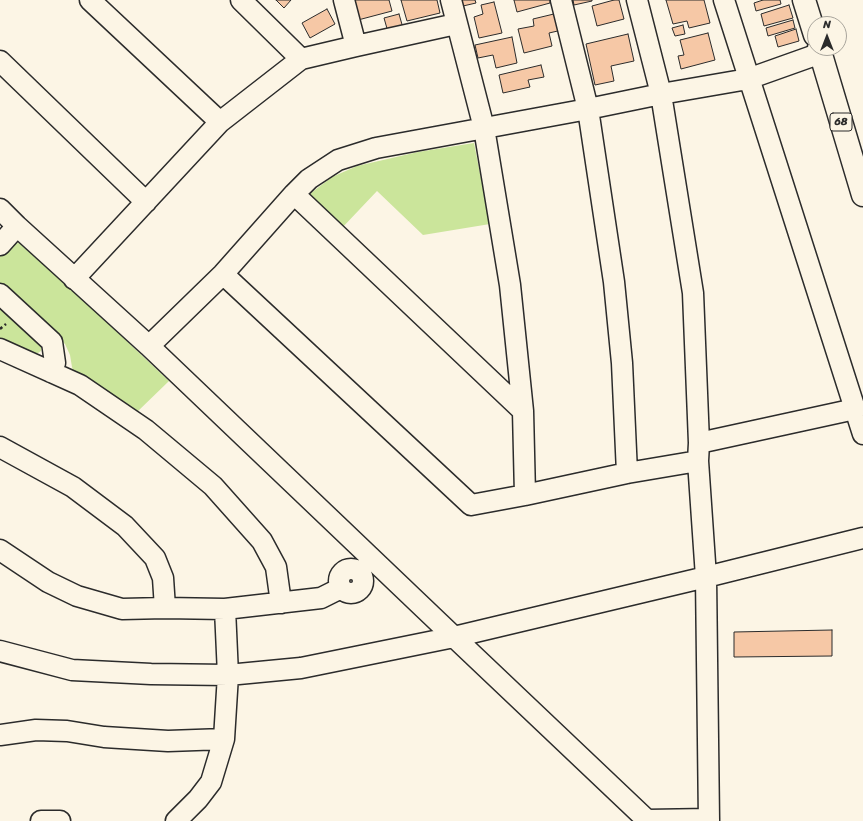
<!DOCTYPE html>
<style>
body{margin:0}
#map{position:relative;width:863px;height:821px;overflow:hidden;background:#fcf5e5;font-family:Sriracha,sans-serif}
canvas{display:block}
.north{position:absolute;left:807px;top:16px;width:40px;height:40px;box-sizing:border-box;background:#fcf5e5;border:1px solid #a8a49b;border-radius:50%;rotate:0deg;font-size:11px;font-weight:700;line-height:16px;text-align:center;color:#2b2b2b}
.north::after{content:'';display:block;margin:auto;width:14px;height:18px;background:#2b2b2b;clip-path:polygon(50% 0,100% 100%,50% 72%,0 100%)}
</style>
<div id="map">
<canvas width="863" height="821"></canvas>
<div class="north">N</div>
</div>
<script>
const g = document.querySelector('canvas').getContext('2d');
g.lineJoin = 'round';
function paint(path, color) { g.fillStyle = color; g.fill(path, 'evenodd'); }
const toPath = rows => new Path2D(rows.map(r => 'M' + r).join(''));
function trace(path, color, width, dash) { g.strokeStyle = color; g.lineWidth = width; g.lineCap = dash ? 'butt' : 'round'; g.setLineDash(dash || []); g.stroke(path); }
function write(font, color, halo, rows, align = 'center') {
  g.font = font + ' Sriracha,sans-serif'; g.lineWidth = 4; g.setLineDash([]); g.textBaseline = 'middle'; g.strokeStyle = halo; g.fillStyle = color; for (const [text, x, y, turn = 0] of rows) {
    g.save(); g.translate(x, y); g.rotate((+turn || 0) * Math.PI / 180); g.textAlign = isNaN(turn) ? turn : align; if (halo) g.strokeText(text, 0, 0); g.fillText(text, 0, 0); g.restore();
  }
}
paint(toPath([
 [474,143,490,224,423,235,377,191,341,229,307,196,332,177,357,166,418,152],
 [19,243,26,246,169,381,136,413,74,375,72,367,70,355,65,344,0,284,0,255,11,244],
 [0,304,41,344,41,351,38,353,29,353,0,342]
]), '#cbe59b');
const building = toPath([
 [276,0,291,0,284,8,276,0],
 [353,0,389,0,392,11,358,20,353,0],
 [401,0,437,0,440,13,407,21,401,0],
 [461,0,475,0,476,3,463,6,461,0],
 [514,0,550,0,550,3,517,12,514,0],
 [573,0,592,0,592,1,574,5,573,0],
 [614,0,619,0,624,19,597,26,592,6,614,0],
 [666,0,704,0,710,23,689,28,687,21,673,24,666,0],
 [763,0,780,0,781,4,756,11,754,3,763,0],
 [494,2,502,33,479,38,474,17,483,14,481,5,494,2],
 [789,5,793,18,764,26,761,14,789,5],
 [327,9,335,24,310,38,302,23,327,9],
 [558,13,562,30,549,33,552,46,524,53,518,29,534,26,533,19,558,13],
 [399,14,403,28,388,32,384,18,399,14],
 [793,20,795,28,768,36,766,28,793,20],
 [683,25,685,34,675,36,672,28,683,25],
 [796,29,799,41,778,47,775,36,796,29],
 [708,33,715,60,681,69,678,56,684,55,680,40,708,33],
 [628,34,634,61,611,66,614,81,595,85,586,44,628,34],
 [512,37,517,63,496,68,493,55,478,58,475,45,512,37],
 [541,65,544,77,528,80,530,87,503,93,499,75,541,65],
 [832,630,832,656,734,657,734,632,832,630]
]);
paint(building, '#f6c8a6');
trace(building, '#2b2b2b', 1);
const minor = toPath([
 [90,0,220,122],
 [241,0,301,59],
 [344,0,356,46],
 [451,0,484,128,510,285,523,411,525,495],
 [561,0,588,109,614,282,622,363,627,473],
 [637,0,661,94,693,293,699,443,698,461,706,577,709,821],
 [724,0,863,434],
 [0,61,146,202],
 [294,194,523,411],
 [0,209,17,226,149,346,454,637,648,821],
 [0,245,17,226],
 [223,274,471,505,525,495,627,473,698,461],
 [74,279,220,122,301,59,356,46,456,24],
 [0,294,52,342,55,363,51,372],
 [149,346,223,274,294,194,309,179,338,160,376,148,588,109,661,94,748,79,821,53],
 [0,349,80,385,146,430,213,486,262,541,276,567,281,603],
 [699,443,855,409],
 [0,447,73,487,125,526,155,558,163,578,165,608],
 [0,550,48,582,77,596,122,609,165,608,225,609,321,598,341,588],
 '339 581a12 12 0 1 1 24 0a12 12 0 1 1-24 0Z',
 [0,651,72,670,151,674,228,675,301,668,454,637,706,577,863,538],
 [0,735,36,730,67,731,104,737,168,741,224,739],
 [647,820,709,819],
 [41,821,60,821],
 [176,821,198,799,211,782,224,739,228,675,225,609]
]);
const major = toPath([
 [804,0,815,35],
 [819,48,863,195]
]);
trace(minor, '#2b2b2b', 23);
trace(major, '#2b2b2b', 25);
trace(toPath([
 [0,329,6,324]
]), '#2b2b2b', 2.5, [3, 3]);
trace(minor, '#fcf5e5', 20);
trace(major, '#fcf5e5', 22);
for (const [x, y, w] of [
 [841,122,22]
]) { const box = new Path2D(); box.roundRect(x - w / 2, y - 9, w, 18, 3); g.fillStyle = '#fcf5e5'; g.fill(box); trace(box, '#2b2b2b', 1); }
write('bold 11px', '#2b2b2b', null, [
 ["68",841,122]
]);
</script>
